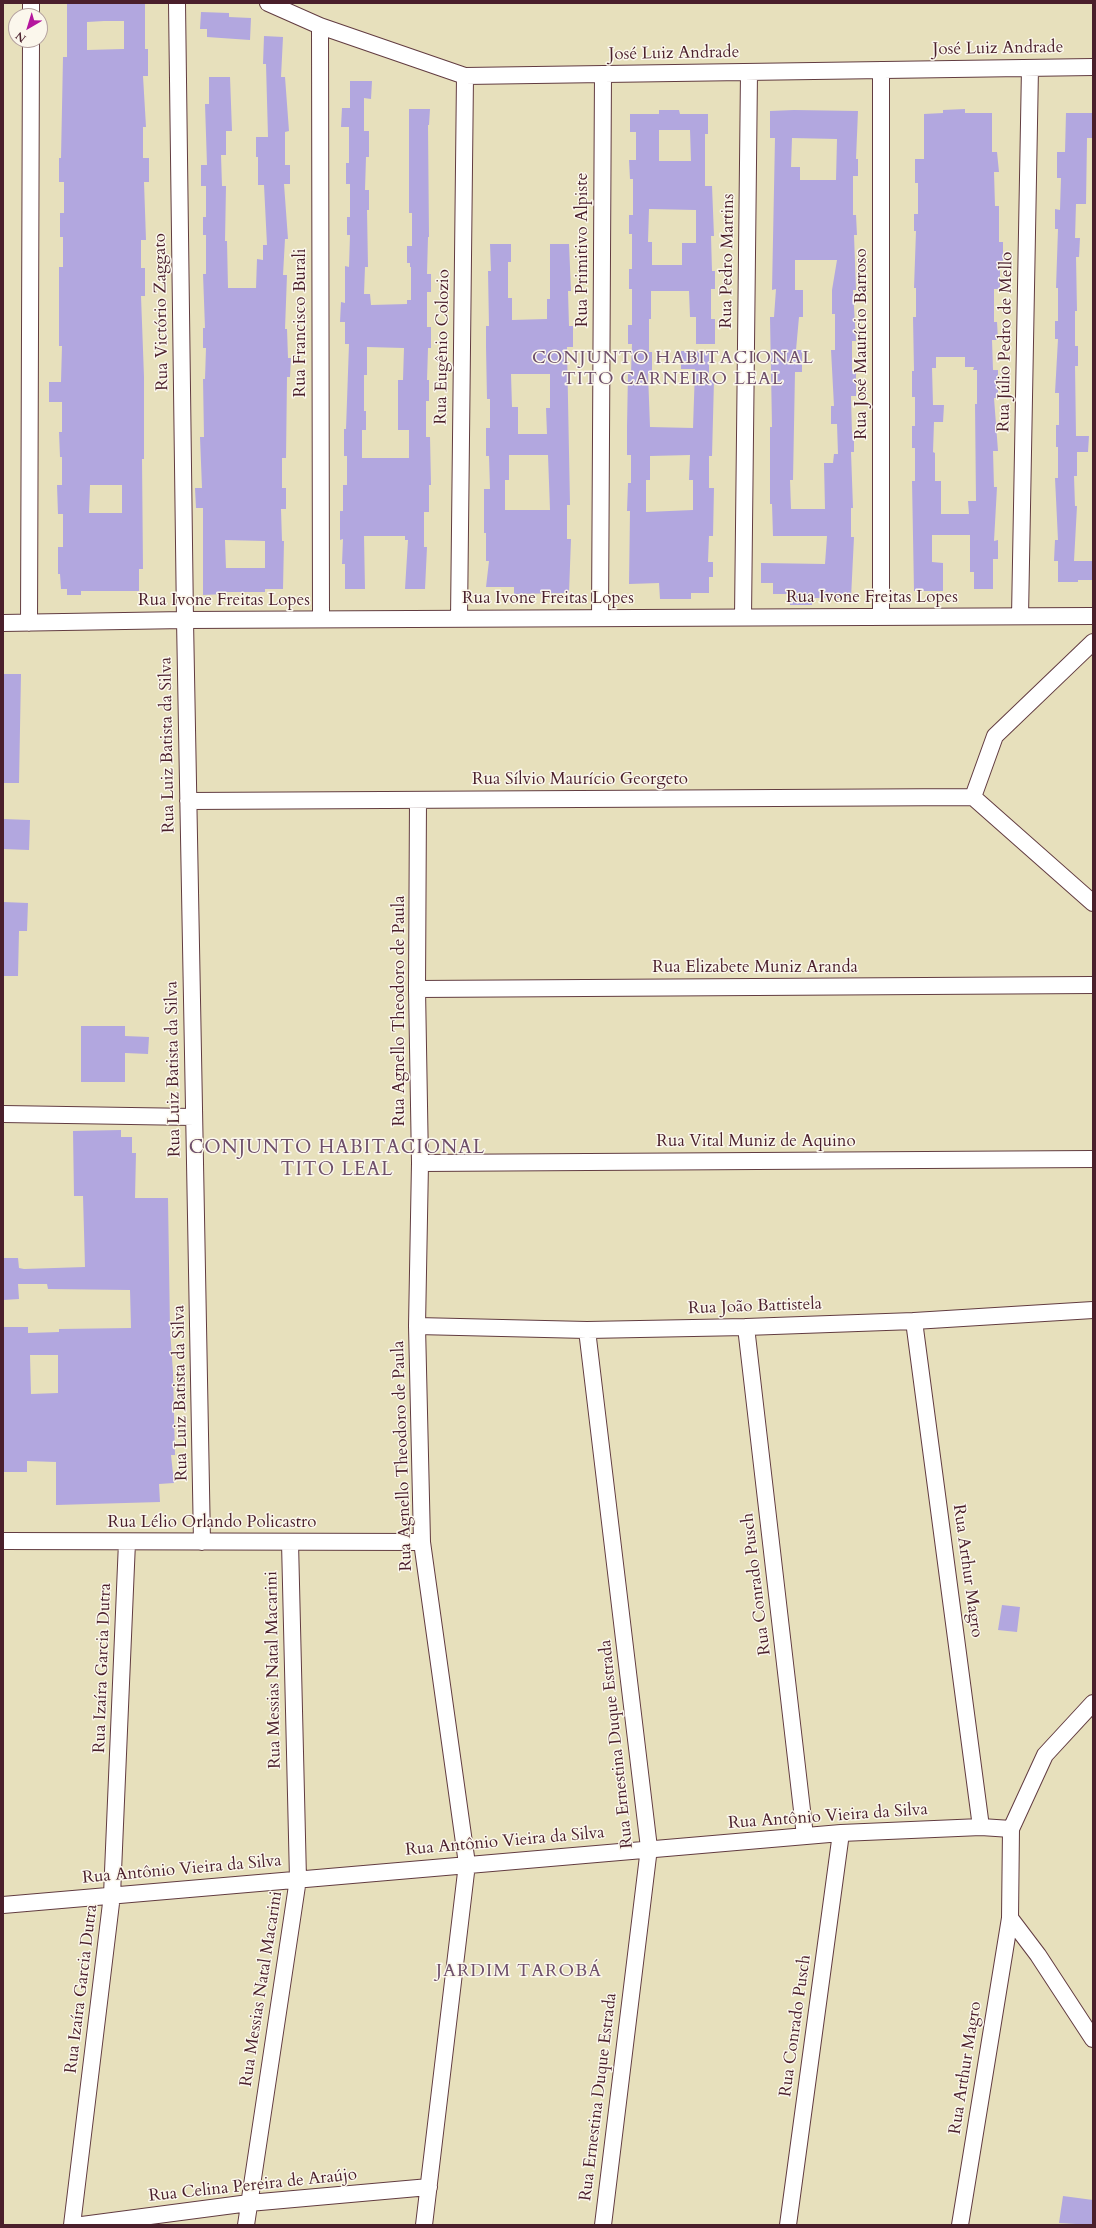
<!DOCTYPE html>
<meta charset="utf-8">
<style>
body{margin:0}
#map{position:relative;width:1096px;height:2228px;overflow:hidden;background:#e7e0bc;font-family:Cardo,serif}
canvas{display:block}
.frame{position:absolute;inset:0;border:4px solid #4a1f2b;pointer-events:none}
.north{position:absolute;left:8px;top:8px;width:40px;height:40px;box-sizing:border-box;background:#fbf7ec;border:1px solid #b4a19f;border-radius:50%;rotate:218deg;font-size:11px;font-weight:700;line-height:16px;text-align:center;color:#4a1f2b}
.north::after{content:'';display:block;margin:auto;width:14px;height:18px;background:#b5179e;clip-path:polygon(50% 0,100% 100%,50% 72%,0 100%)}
</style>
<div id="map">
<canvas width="1096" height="2228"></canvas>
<div class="frame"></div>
<div class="north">N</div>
</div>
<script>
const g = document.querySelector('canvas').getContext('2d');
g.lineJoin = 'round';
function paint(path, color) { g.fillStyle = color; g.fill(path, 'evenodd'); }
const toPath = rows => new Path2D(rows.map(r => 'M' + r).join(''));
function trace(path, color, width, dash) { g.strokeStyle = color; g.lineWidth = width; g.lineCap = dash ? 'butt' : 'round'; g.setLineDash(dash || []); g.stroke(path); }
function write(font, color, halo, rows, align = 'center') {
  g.font = font + ' Cardo,serif'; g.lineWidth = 3; g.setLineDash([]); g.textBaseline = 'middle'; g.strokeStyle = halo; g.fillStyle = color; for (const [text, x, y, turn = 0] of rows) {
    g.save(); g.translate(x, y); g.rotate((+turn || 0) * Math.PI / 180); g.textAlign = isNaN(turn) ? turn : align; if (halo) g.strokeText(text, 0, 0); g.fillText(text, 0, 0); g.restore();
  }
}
paint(toPath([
 [67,3,145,3,145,49,148,49,148,76,143,76,146,127,143,127,143,158,149,158,149,182,144,182,146,240,141,240,141,268,145,268,145,296,141,296,144,377,144,459,142,459,143,569,139,569,139,591,81,591,81,595,67,595,67,589,61,589,60,574,58,574,58,547,63,547,63,514,58,514,57,485,62,485,62,457,60,457,59,432,62,432,62,402,49,402,49,382,61,382,62,346,59,346,59,267,63,267,63,237,60,237,60,213,64,213,64,182,59,182,59,158,61,158,63,57,67,57],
 [104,21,124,21,124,49,87,50,87,22],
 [90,485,122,485,122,513,89,513],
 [201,12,229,13,229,17,251,18,250,40,207,37,207,29,200,29],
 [264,36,283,37,281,77,285,77,289,131,285,132,285,165,290,165,290,184,284,184,288,239,285,239,283,275,287,275,285,329,287,329,288,358,291,358,290,377,287,377,286,458,282,458,282,488,286,488,286,509,281,509,282,541,284,541,283,589,265,589,265,592,226,592,226,594,203,595,203,508,196,508,195,488,202,488,200,437,204,437,203,379,205,379,206,348,203,348,203,328,205,328,203,274,206,274,206,235,203,235,203,217,206,217,206,186,201,186,201,165,207,165,205,104,209,104,209,77,230,77,232,131,226,131,226,155,221,155,222,186,226,186,225,241,227,241,228,288,256,288,257,259,263,260,263,245,267,245,264,185,258,185,258,157,256,157,256,137,268,137,266,64,263,64],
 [225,540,265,541,265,568,226,568],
 [350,81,372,81,371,99,364,98,364,131,369,131,369,157,366,157,365,190,369,190,369,210,367,210,368,267,365,267,364,294,370,294,371,305,407,304,407,300,411,300,411,267,410,267,410,263,407,263,407,246,412,246,412,213,409,213,409,109,430,109,429,125,428,125,429,237,428,237,427,274,431,274,431,292,427,292,427,327,431,327,431,348,428,348,427,380,429,380,429,401,426,401,426,437,430,437,431,485,429,485,429,512,424,512,424,547,427,547,425,589,405,589,408,540,405,540,405,536,364,536,365,589,345,589,345,564,342,564,343,539,340,540,340,511,343,511,343,485,347,485,347,456,344,456,344,429,346,429,349,344,345,344,345,322,340,322,341,302,345,303,345,266,349,267,350,235,347,235,347,217,350,217,350,184,346,184,346,163,349,163,349,127,341,127,342,108,350,108],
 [367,347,404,348,403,380,398,380,398,430,409,430,409,458,362,458,362,430,366,430,366,411,364,411,364,375,367,375],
 [965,109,965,113,992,113,992,152,997,152,999,172,994,172,995,206,999,206,999,242,1003,242,1003,261,1000,261,1000,289,994,289,994,322,997,322,998,340,992,340,993,370,998,370,998,398,994,398,998,451,993,451,994,487,997,487,994,541,998,540,998,559,993,559,993,589,974,589,974,572,970,572,970,535,932,535,932,562,943,563,943,591,914,591,912,481,915,481,915,448,912,448,912,426,915,426,915,397,912,397,912,371,914,371,913,317,916,317,916,288,914,288,916,231,914,231,914,214,918,214,918,183,915,183,915,159,924,159,924,114,943,113,943,110],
 [936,357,965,357,965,367,974,367,973,370,977,370,977,404,975,404,976,501,968,501,969,514,941,514,941,481,935,481,935,453,933,452,934,422,943,422,944,405,933,405,932,368,936,368],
 [659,110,679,110,680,114,708,114,708,134,705,134,705,186,712,186,714,236,711,236,712,271,715,271,715,289,711,289,711,319,715,319,715,344,696,344,696,317,690,317,689,291,651,291,651,319,649,319,649,352,652,352,652,373,648,373,650,427,693,428,695,369,681,369,681,351,709,351,709,380,714,380,712,456,709,456,709,488,714,488,713,536,709,536,708,562,713,562,713,577,709,577,709,593,691,593,691,599,660,599,659,583,629,584,630,511,627,511,628,483,631,483,631,455,627,455,627,426,628,373,631,373,632,344,628,344,628,325,632,325,632,289,629,289,629,269,632,269,632,234,629,234,629,215,633,215,633,179,630,179,629,160,636,160,636,132,630,132,630,114,659,114],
 [659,130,690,130,691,161,659,161],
 [649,209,696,210,696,243,682,243,682,265,652,265,652,242,648,242],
 [690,455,689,480,693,480,693,510,646,512,646,480,650,480,650,456],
 [794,110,858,111,856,159,858,159,858,176,853,176,853,215,856,215,857,235,854,235,856,290,853,290,856,341,852,341,852,371,856,371,856,396,851,396,852,434,854,433,854,452,851,452,853,508,851,508,851,537,854,537,851,598,812,598,812,605,790,605,790,594,773,594,773,583,761,583,761,563,825,564,827,536,773,536,772,504,770,504,770,427,772,427,770,317,774,317,776,289,772,290,775,138,770,138,770,111],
 [792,138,837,139,836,180,800,180,800,167,791,167],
 [795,260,837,260,832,290,832,314,835,314,835,350,831,350,834,406,831,406,831,424,837,424,838,454,834,454,833,463,824,463,825,509,791,509,790,480,793,480,795,372,802,372,802,350,796,350,799,317,803,317,803,290,795,290],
 [1066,113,1093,113,1093,138,1087,138,1086,204,1076,204,1075,238,1080,238,1079,257,1076,257,1077,311,1075,311,1075,346,1078,346,1078,366,1075,366,1076,436,1089,436,1088,452,1077,452,1077,476,1074,476,1075,506,1077,506,1074,561,1093,561,1093,580,1078,580,1078,582,1058,582,1058,561,1054,561,1055,540,1058,540,1055,478,1058,478,1058,447,1056,447,1056,425,1059,425,1059,393,1055,393,1058,339,1055,339,1055,321,1058,321,1058,288,1056,288,1058,229,1055,229,1055,209,1060,210,1061,178,1057,178,1057,152,1065,152],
 [490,244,511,244,511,262,508,262,508,298,512,298,512,320,547,319,547,299,550,299,550,244,569,244,571,291,568,291,569,326,573,326,573,347,567,347,570,505,567,505,567,539,571,539,569,593,514,594,514,587,486,587,489,561,486,561,486,533,484,533,484,489,490,489,489,456,486,456,486,428,490,428,490,399,487,399,486,347,486,326,489,326,488,271,491,271],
 [511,374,550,374,550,408,546,408,547,434,518,434,518,407,512,407],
 [509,455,548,455,550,510,505,510,505,480,509,480],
 [3,674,21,674,19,783,3,783],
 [3,819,30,820,29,850,3,849],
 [3,902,28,903,27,931,19,931,18,976,3,976],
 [81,1026,125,1026,125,1036,149,1037,148,1054,125,1053,125,1082,81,1082],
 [121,1130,121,1137,132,1137,132,1153,136,1153,135,1198,168,1198,170,1329,173,1372,175,1455,171,1455,174,1483,159,1484,160,1502,56,1505,56,1462,27,1461,27,1472,3,1472,3,1327,28,1327,28,1333,59,1332,59,1329,131,1328,130,1290,48,1289,47,1284,18,1284,19,1299,3,1300,3,1258,18,1258,19,1268,24,1269,85,1267,83,1196,74,1196,73,1131],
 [30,1355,58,1355,58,1393,31,1394],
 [1002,1605,1020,1607,1017,1632,998,1630],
 [1063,2196,1093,2200,1093,2225,1059,2223]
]), '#b2a7df');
const street = toPath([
 [177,3,185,620,202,1542],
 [268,3,320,26,465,76,1093,67],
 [31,16,31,3],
 [320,26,321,619],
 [881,70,881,617],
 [1020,616,1030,68],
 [743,617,749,72],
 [600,618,603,74],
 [459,619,465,76],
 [3,623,185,620,1093,616],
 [29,623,31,40],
 [973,797,995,736,1093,642],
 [973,797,1093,903],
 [418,800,417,989,420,1163,417,1326,422,1542,467,1864,424,2225],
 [188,801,973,797],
 [417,989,1093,985],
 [3,1114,194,1117],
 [420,1163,1093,1159],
 [914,1321,981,1827],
 [417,1326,587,1330,746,1327,914,1321,1093,1310],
 [746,1327,805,1836],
 [587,1330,649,1848,603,2225],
 [3,1541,422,1542],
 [3,1905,841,1833,981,1827,1011,1829],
 [1010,1918,1038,1955,1093,2039],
 [72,2225,112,1895,127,1542],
 [82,2225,249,2203,429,2187],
 [246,2225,298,1879,290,1542],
 [788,2225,841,1833],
 [960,2225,1010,1918,1011,1829,1045,1755,1093,1703]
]);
trace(street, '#623c41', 18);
trace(street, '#fff', 16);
write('17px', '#4a1f2b', '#fbf7ec', [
 ["José Luiz Andrade",998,49,-1],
 ["José Luiz Andrade",674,54,-1],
 ["Rua Primitivo Alpiste",583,250,-90],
 ["Rua Pedro Martins",728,261,-89],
 ["Rua Victório Zaggato",162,312,-91],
 ["Rua Francisco Burali",301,323,-90],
 ["Rua Júlio Pedro de Mello",1006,342,-89],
 ["Rua José Maurício Barroso",862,344,-90],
 ["Rua Eugênio Colozio",443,347,-89],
 ["Rua Ivone Freitas Lopes",872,598],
 ["Rua Ivone Freitas Lopes",548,599],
 ["Rua Ivone Freitas Lopes",224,601],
 ["Rua Luiz Batista da Silva",168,745,-91],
 ["Rua Sílvio Maurício Georgeto",580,780],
 ["Rua Elizabete Muniz Aranda",755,968],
 ["Rua Agnello Theodoro de Paula",400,1011,-90],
 ["Rua Luiz Batista da Silva",174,1069,-91],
 ["Rua Vital Muniz de Aquino",756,1142],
 ["Rua João Battistela",755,1307,-2],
 ["Rua Luiz Batista da Silva",181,1393,-91],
 ["Rua Agnello Theodoro de Paula",403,1456,-92],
 ["Rua Lélio Orlando Policastro",212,1523],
 ["Rua Arthur Magro",967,1571,82],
 ["Rua Conrado Pusch",757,1584,-97],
 ["Rua Izaíra Garcia Dutra",103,1668,-88],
 ["Rua Messias Natal Macarini",274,1670,-91],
 ["Rua Ernestina Duque Estrada",617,1744,-96],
 ["Rua Antônio Vieira da Silva",828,1817,-4],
 ["Rua Antônio Vieira da Silva",505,1842,-5],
 ["Rua Antônio Vieira da Silva",182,1870,-5],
 ["Rua Izaíra Garcia Dutra",82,1989,-83],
 ["Rua Messias Natal Macarini",262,1989,-81],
 ["Rua Conrado Pusch",796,2026,-82],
 ["Rua Arthur Magro",966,2068,-81],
 ["Rua Ernestina Duque Estrada",599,2097,-83],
 ["Rua Celina Pereira de Araújo",253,2186,-6]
]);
g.letterSpacing = '1px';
write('18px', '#6e4f6a', '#fbf7ec', [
 ["CONJUNTO HABITACIONAL",673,359],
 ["TITO CARNEIRO LEAL",673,380],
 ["JARDIM TAROBÁ",519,1972]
]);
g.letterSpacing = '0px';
g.letterSpacing = '1px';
write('19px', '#6e4f6a', '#fbf7ec', [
 ["CONJUNTO HABITACIONAL",337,1149],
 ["TITO LEAL",337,1171]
]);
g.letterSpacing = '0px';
</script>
